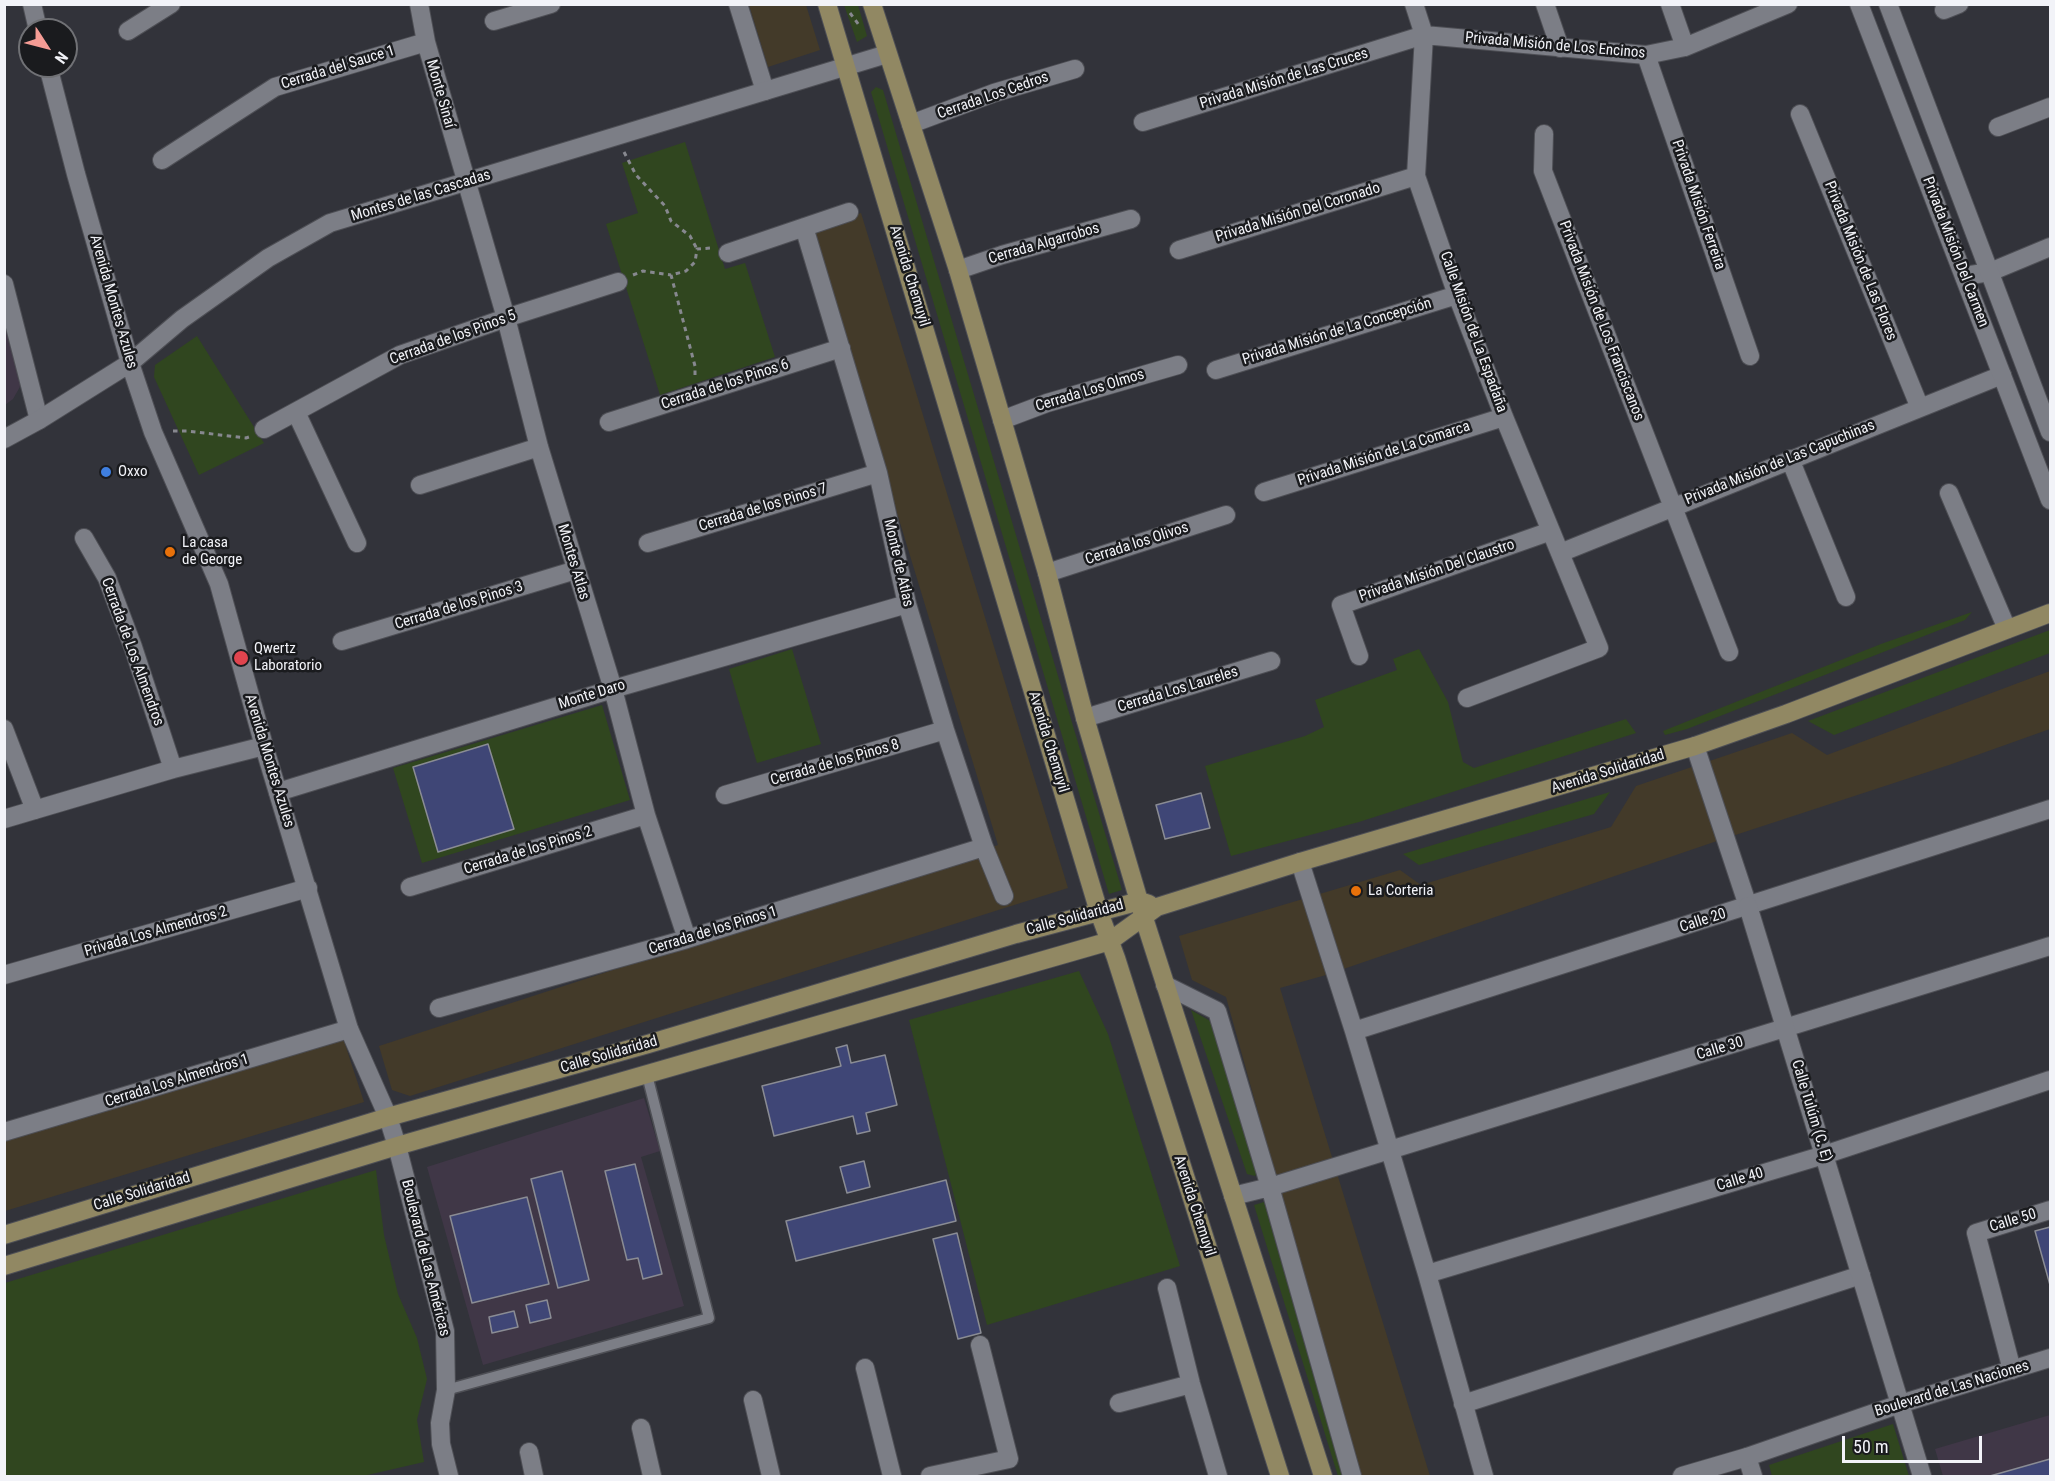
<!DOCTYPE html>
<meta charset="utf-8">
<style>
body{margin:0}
#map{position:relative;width:2055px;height:1481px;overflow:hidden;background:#32333a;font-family:"Roboto Condensed",sans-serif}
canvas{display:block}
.frame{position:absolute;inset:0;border:6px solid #f2f3f8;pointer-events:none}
.north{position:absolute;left:18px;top:18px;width:60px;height:60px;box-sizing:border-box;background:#1a1b1e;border:2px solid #707175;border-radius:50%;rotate:126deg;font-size:16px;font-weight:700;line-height:24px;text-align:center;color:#f2f3f8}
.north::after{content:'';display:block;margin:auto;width:21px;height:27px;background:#f59c95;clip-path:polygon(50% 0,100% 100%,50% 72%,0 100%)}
.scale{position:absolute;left:1842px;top:1436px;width:140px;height:27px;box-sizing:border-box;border:3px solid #f2f3f8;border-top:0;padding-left:8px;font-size:18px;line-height:21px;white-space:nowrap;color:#f2f3f8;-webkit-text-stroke:4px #1a1b1e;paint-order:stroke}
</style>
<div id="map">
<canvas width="2055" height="1481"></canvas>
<div class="frame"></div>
<div class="north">N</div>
<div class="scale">50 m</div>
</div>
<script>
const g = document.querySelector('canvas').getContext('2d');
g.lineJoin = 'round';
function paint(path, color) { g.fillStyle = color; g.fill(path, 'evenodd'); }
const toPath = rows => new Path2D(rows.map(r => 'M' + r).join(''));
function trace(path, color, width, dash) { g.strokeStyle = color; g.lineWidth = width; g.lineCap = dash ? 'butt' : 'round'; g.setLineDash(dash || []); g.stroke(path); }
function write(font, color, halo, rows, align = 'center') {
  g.font = font + ' "Roboto Condensed",sans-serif'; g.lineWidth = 5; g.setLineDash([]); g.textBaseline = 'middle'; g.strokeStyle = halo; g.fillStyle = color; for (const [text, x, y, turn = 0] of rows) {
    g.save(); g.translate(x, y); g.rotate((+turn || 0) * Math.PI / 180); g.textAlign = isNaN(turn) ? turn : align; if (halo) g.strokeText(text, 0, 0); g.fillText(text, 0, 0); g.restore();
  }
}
paint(toPath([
 [749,5,806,5,820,50,768,67],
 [861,213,1068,888,410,1096,392,1090,379,1046,998,845,811,230],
 [2050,671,2050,729,1949,765,1714,842,1326,975,1280,988,1430,1476,1359,1476,1226,997,1192,980,1179,936,1400,870,1421,885,1611,827,1636,786,1792,733,1827,755],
 [343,1038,364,1102,5,1211,5,1141]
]), '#433a29');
paint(toPath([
 [5,327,21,385,13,399,5,405],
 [644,1098,660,1151,641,1157,684,1306,483,1365,427,1167],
 [2050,1415,2050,1476,1943,1476,1935,1449]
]), '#403747');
paint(toPath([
 [844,5,858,5,867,36,857,42],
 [876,87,883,90,1122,890,1109,894,871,92],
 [685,142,725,269,745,263,775,357,660,395,606,224,638,213,622,163],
 [197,336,264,443,199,475,154,377,155,365],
 [1972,612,1965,620,1687,729,1665,735,1663,731,1881,644],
 [2050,630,2050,653,1834,735,1808,721],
 [792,649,821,744,757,763,729,669],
 [1419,649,1448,702,1463,762,1474,768,1626,719,1636,733,1359,822,1231,856,1205,766,1305,736,1324,727,1315,700,1397,670,1393,659],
 [602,705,630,800,422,863,393,768],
 [1610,792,1594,814,1419,865,1403,854],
 [1079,971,1108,1034,1180,1266,987,1325,909,1020],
 [1191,1010,1212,1022,1258,1171,1255,1176,1247,1174],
 [376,1170,384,1235,398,1294,417,1338,427,1379,417,1420,424,1462,363,1476,5,1476,5,1283],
 [1264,1202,1342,1476,1338,1476,1254,1205],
 [1893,1424,1909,1476,1772,1476,1769,1465]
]), '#30461f');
const building = toPath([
 [488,744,514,829,438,852,413,767,488,744],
 [1201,793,1210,828,1165,839,1156,805,1201,793],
 [847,1045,851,1063,885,1055,897,1105,866,1113,870,1131,857,1134,853,1116,774,1136,762,1086,841,1066,836,1048,847,1045],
 [864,1161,870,1187,847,1193,840,1167,864,1161],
 [635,1164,662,1274,643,1279,638,1258,627,1260,605,1171,635,1164],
 [562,1171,589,1280,558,1288,531,1179,562,1171],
 [946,1180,956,1221,796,1261,786,1221,946,1180],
 [527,1197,549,1284,472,1303,450,1216,527,1197],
 [2050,1227,2050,1285,2035,1231,2050,1227],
 [957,1233,981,1333,958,1339,933,1239,957,1233],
 [547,1300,551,1318,530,1323,526,1305,547,1300],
 [514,1311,518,1327,492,1333,489,1317,514,1311],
 [2050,1459,2050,1476,1990,1476,2050,1459]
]);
paint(building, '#3f4676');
trace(building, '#8a8c94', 1.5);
const service = toPath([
 [446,1390,709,1318,647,1075]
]);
const minor = toPath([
 [419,4,426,42,506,318,539,447,613,689,646,815,687,939],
 [738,4,765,91],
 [1414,4,1424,35,1416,176,1457,295,1504,417,1599,648,1467,698],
 [1545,4,1560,48],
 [1670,4,1685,47],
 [1944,10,1959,4],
 [494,21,551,4],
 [128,31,171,4],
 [1646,55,1750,356],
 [1800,114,1920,408],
 [1143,122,1424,35,1646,55,1685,47,1788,4],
 [911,124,994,93,1075,69],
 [1998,127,2050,107],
 [1544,134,1543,171,1729,652],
 [162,160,275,87,426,42],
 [804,227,878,473,907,604,945,730,984,847,1004,896],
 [1179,250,1416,176],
 [728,253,849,212],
 [958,270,1002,255,1131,219],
 [1964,276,1990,272,2050,247],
 [4,284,39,420],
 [1216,370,1457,295],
 [296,412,357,543],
 [1002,420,1047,403,1178,365],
 [609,422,841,348],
 [264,429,400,355,506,318,618,282],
 [1790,459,1846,597],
 [420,485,539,447],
 [1264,492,1504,417],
 [1949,493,2007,629],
 [84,538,107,578,133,647,173,769],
 [648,543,878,473],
 [1560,553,2002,375],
 [1047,573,1226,515],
 [342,641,576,570],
 [1359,656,1341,605,1551,531],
 [1085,718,1271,661],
 [4,729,35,810],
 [1695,746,1748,906],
 [278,792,613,689,907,604],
 [725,795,945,730],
 [4,819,173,769,264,746],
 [1300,862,1354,1031,1427,1274,1484,1476],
 [410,887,646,815],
 [4,975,308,888],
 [1165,985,1217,1011,1270,1187,1352,1476],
 [439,1008,687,939,984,847],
 [1354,1031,2050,809],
 [4,1132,349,1029],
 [1233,1196,1270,1187,2050,946],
 [1427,1274,1824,1155,2050,1080],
 [1167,1288,1191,1384,1218,1476],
 [865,1368,892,1476],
 [2012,1370,1976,1233,2050,1210],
 [753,1400,771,1476],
 [1119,1403,1191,1384],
 [1463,1404,1861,1275],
 [641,1428,652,1476],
 [529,1452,534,1476],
 [1747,1457,1753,1476],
 [930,1476,1009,1459,980,1345]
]);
const tertiary = toPath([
 [32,4,38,30],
 [1859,4,2050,500],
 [1888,4,2050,432],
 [48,66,76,174,130,363,153,432,219,584,264,746,349,1029,388,1117,397,1146,445,1331,446,1390,440,1423,441,1444,449,1476],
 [4,439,39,420,130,363,182,319,268,258,330,223,887,54],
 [1748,906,1922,1476],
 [1682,1476,1747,1457,1900,1404,2050,1358]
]);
const secondary = toPath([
 [827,4,1099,912,1116,958,1280,1476],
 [872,4,958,270,1047,573,1085,718,1144,918,1323,1476],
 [4,1235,388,1117,648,1044,1016,934,1140,901,1149,904],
 [4,1266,397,1146,1110,941,1157,907,1300,862,1695,746,1786,714,2050,613]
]);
trace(service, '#4e4f55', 13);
trace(minor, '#4e4f55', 20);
trace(tertiary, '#4e4f55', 20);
trace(secondary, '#4e4f55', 20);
trace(toPath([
 [850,13,859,25],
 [624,152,636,175,665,206,671,221,690,236,697,249],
 [633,275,643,271,671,275],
 [695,375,695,366,671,275,686,271,695,262,697,249,711,248],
 [173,431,187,431,246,438,249,437]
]), '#87888f', 3, [4.5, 4.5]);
trace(service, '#7c7e86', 10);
trace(minor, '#7c7e86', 18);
trace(tertiary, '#7c7e86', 18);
trace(secondary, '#918863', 18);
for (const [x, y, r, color] of [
 [106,472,6,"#3f7fe0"],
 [170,552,6,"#e8710a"],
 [241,658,8,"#e0444e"],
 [1356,891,6,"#e8710a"]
]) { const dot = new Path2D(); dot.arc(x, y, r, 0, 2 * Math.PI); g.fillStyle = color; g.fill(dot); trace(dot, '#1a1b1e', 2); }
write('15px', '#f2f3f8', '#1a1b1e', [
 ["Privada Misión de Los Encinos",1555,46,5],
 ["Cerrada del Sauce 1",338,68,-17],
 ["Privada Misión de Las Cruces",1284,79,-17],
 ["Monte Sinaí",440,94,74],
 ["Cerrada Los Cedros",993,96,-19],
 ["Montes de las Cascadas",421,196,-17],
 ["Privada Misión Ferreira",1698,205,71],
 ["Privada Misión Del Coronado",1298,213,-17],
 ["Cerrada Algarrobos",1044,244,-16],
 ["Privada Misión Del Carmen",1955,252,69],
 ["Privada Misión de Las Flores",1860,261,68],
 ["Avenida Chemuyil",909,276,73],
 ["Avenida Montes Azules",113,302,74],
 ["Privada Misión de Los Franciscanos",1601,321,69],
 ["Privada Misión de La Concepción",1337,332,-17],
 ["Calle Misión de La Espadaña",1473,332,70],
 ["Cerrada de los Pinos 5",453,338,-20],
 ["Cerrada de los Pinos 6",725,385,-18],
 ["Cerrada Los Olmos",1090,391,-17],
 ["Privada Misión de La Comarca",1384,454,-18],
 ["Privada Misión de Las Capuchinas",1780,463,-22],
 ["Cerrada de los Pinos 7",763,508,-17],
 ["Cerrada los Olivos",1137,544,-18],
 ["Montes Atlas",573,562,73],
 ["Monte de Atlas",898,563,77],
 ["Privada Misión Del Claustro",1437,571,-19],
 ["Cerrada de los Pinos 3",459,606,-17],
 ["Cerrada de Los Almendros",132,652,70],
 ["Cerrada Los Laureles",1178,690,-17],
 ["Monte Daro",592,695,-17],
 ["Avenida Chemuyil",1048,742,73],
 ["Avenida Montes Azules",269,761,73],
 ["Cerrada de los Pinos 8",835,763,-16],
 ["Avenida Solidaridad",1608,772,-17],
 ["Cerrada de los Pinos 2",528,851,-17],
 ["Calle Solidaridad",1075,918,-15],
 ["Calle 20",1703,921,-18],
 ["Cerrada de los Pinos 1",713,931,-17],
 ["Privada Los Almendros 2",156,932,-16],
 ["Calle 30",1720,1049,-17],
 ["Calle Solidaridad",609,1055,-16],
 ["Cerrada Los Almendros 1",177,1081,-17],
 ["Calle Tulúm (C. E)",1811,1111,73],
 ["Calle 40",1740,1180,-17],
 ["Calle Solidaridad",142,1192,-17],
 ["Avenida Chemuyil",1194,1206,72],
 ["Calle 50",2013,1221,-17],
 ["Boulevard de Las Américas",425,1258,76],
 ["Boulevard de Las Naciones",1952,1389,-17]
]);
write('15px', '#f2f3f8', '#1a1b1e', [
 ["Oxxo",118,472],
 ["La casa",182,543],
 ["de George",182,560],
 ["Qwertz",254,649],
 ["Laboratorio",254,666],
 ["La Corteria",1368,891]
], 'left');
</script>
